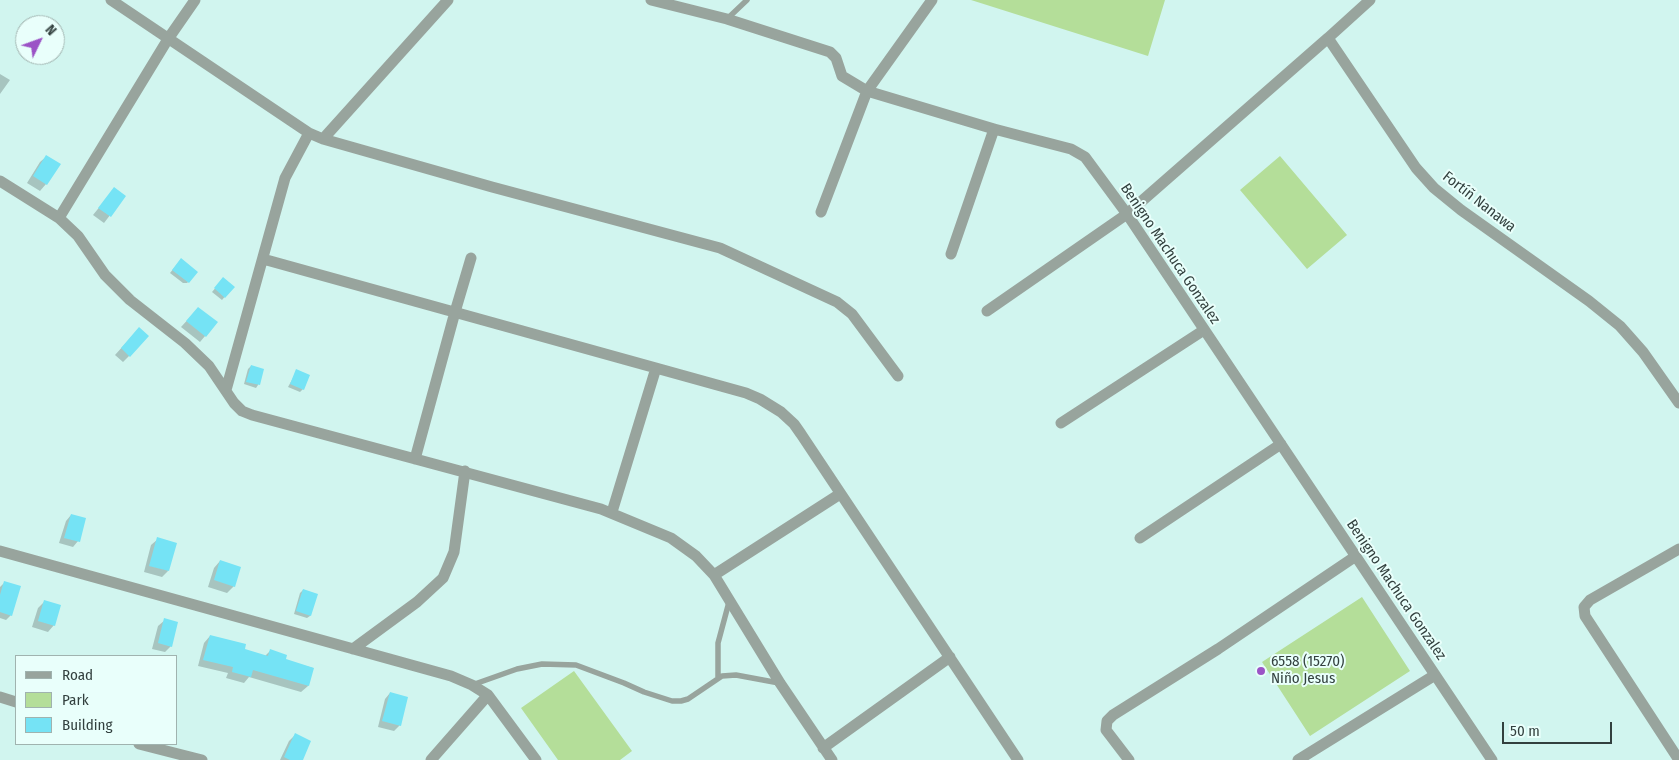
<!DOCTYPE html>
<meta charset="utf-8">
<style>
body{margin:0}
#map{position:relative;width:1679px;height:760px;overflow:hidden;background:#d1f5ef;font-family:"Fira Sans Condensed",sans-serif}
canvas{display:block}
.legend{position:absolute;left:15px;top:655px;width:162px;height:90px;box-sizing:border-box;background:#e9fffb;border:1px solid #a0b3af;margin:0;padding:6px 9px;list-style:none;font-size:15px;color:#32403e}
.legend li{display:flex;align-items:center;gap:10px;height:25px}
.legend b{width:25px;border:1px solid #a0b3af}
.north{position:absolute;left:15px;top:15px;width:50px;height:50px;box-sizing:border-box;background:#e9fffb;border:1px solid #a0b3af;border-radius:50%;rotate:48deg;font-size:14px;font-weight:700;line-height:20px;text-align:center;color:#32403e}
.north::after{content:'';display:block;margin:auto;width:18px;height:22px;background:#9b53c6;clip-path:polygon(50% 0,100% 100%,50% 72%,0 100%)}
.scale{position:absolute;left:1502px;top:722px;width:110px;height:22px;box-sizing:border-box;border:2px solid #32403e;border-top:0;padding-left:6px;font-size:15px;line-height:18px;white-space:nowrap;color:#32403e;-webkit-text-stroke:4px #e9fffb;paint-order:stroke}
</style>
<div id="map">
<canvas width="1679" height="760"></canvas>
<ul class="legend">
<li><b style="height:6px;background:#98a49d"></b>Road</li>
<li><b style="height:14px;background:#b4de99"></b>Park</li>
<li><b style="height:14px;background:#75e3f5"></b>Building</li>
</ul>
<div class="north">N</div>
<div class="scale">50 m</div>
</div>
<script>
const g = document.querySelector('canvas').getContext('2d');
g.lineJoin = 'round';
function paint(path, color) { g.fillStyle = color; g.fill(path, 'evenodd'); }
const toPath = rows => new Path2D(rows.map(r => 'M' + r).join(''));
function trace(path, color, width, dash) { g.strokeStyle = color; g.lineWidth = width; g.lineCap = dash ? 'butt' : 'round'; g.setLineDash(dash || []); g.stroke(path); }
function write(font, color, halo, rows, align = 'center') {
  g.font = font + ' "Fira Sans Condensed",sans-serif'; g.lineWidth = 4; g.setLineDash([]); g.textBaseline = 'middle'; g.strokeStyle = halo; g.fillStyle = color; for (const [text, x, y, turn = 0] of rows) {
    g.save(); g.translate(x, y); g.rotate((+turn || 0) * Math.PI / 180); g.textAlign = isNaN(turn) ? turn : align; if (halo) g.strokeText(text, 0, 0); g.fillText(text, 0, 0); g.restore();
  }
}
paint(toPath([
 [971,0,1165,0,1148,56],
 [1280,156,1347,235,1307,269,1240,190],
 [1362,597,1410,671,1310,736,1262,662],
 [574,671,632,751,620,760,558,760,521,708]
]), '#b4de99');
paint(toPath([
 [0,74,10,80,0,94],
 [47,156,46,184,40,191,27,183,40,162],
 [114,189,124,197,104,223,93,215],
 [178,263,190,280,187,283,183,283,170,273],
 [223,279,233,287,222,300,212,292],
 [193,314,216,323,200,342,181,327],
 [133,335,129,356,123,362,115,355],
 [251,366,263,370,258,385,256,388,244,384,248,369],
 [297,371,303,389,300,392,288,387],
 [71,515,78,541,73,547,59,543,66,521],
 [158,539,168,571,162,577,144,572,151,545],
 [220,561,234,586,227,593,208,587,214,568],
 [5,582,11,615,6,620,0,618,0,587],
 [303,590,316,595,310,616,307,618,294,614,300,593],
 [44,602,54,625,48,632,32,627,38,608],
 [165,620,171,646,165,652,152,649,158,626],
 [210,636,243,650,265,656,270,651,285,660,313,668,308,686,301,692,249,677,244,683,226,678,228,673,198,666,204,643],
 [390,693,400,725,394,731,378,727,385,699],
 [295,735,301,760,280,760,289,741]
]), '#0003');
paint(toPath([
 [46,155,61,164,47,185,33,176],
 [114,187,126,196,111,217,98,208],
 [181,258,198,272,189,283,172,270],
 [223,277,235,287,225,298,214,288],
 [198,307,218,322,206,337,186,321],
 [139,327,149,336,130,357,121,348],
 [251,365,264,369,260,385,246,382],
 [296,369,310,375,304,390,290,384],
 [71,514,86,518,80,542,64,538],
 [157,537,177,543,169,571,149,566],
 [220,560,241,567,235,587,214,580],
 [4,581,21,586,12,616,0,612,0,595],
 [303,589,318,594,311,616,296,611],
 [44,600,61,605,55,626,38,621],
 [164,618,178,622,172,647,158,643],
 [210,635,246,644,245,649,268,656,270,649,287,655,286,659,314,668,309,686,253,670,251,677,232,672,233,667,203,660],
 [390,692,408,697,401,726,382,721],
 [295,733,311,741,303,760,290,760,284,757]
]), '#75e3f5');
trace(toPath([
 [727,19,747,0],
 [718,678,718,643,729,602],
 [472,685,517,669,542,664,576,665,624,683,644,692,672,701,681,701,688,699,722,676,736,675,779,683]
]), '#98a49d', 5.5);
trace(toPath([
 [111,0,309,133,323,139,492,187,720,248,837,302,852,314,898,376],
 [651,0,727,19,830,52,836,58,842,76,867,91,994,129,1071,149,1085,157,1127,214,1492,760],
 [1370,0,1328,38,1416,168,1434,188,1461,210,1589,301,1620,326,1643,352,1679,403],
 [323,139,448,0],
 [0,181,59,218,78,236,105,275,130,300,185,343,209,366,234,403,242,411,252,415,601,509,671,538,696,556,714,575,780,683,832,760],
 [821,212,867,91,932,0],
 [59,218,168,39,195,0],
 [951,254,994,129],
 [263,259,746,393,760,399,781,412,794,424,801,434,1018,760],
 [987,311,1127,214,1328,38],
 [226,390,285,178,309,133],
 [1061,423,1204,330],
 [415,459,455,312,471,258],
 [612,512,656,368],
 [1140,538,1281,444],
 [1679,549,1590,600,1584,607,1585,616,1679,760],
 [0,551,451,676,472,685,488,695,536,760],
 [714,575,840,494],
 [353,649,417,602,443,578,454,552,465,471],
 [0,697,16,702],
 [139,744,202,760],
 [823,748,950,657],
 [431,760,488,695],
 [1129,760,1106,730,1107,721,1113,715,1218,649,1356,556],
 [1298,760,1435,675]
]), '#98a49d', 11);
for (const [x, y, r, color] of [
 [1261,671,5,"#9b53c6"]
]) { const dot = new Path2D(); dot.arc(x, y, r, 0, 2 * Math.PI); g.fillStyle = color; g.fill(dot); trace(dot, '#e9fffb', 2); }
write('15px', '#32403e', '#e9fffb', [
 ["Fortíñ Nanawa",1479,202,38],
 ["Benigno Machuca Gonzalez",1170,254,56],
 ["Benigno Machuca Gonzalez",1396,590,56]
]);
write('15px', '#32403e', '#e9fffb', [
 ["6558 (15270)",1271,662],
 ["Niño Jesus",1271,679]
], 'left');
</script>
